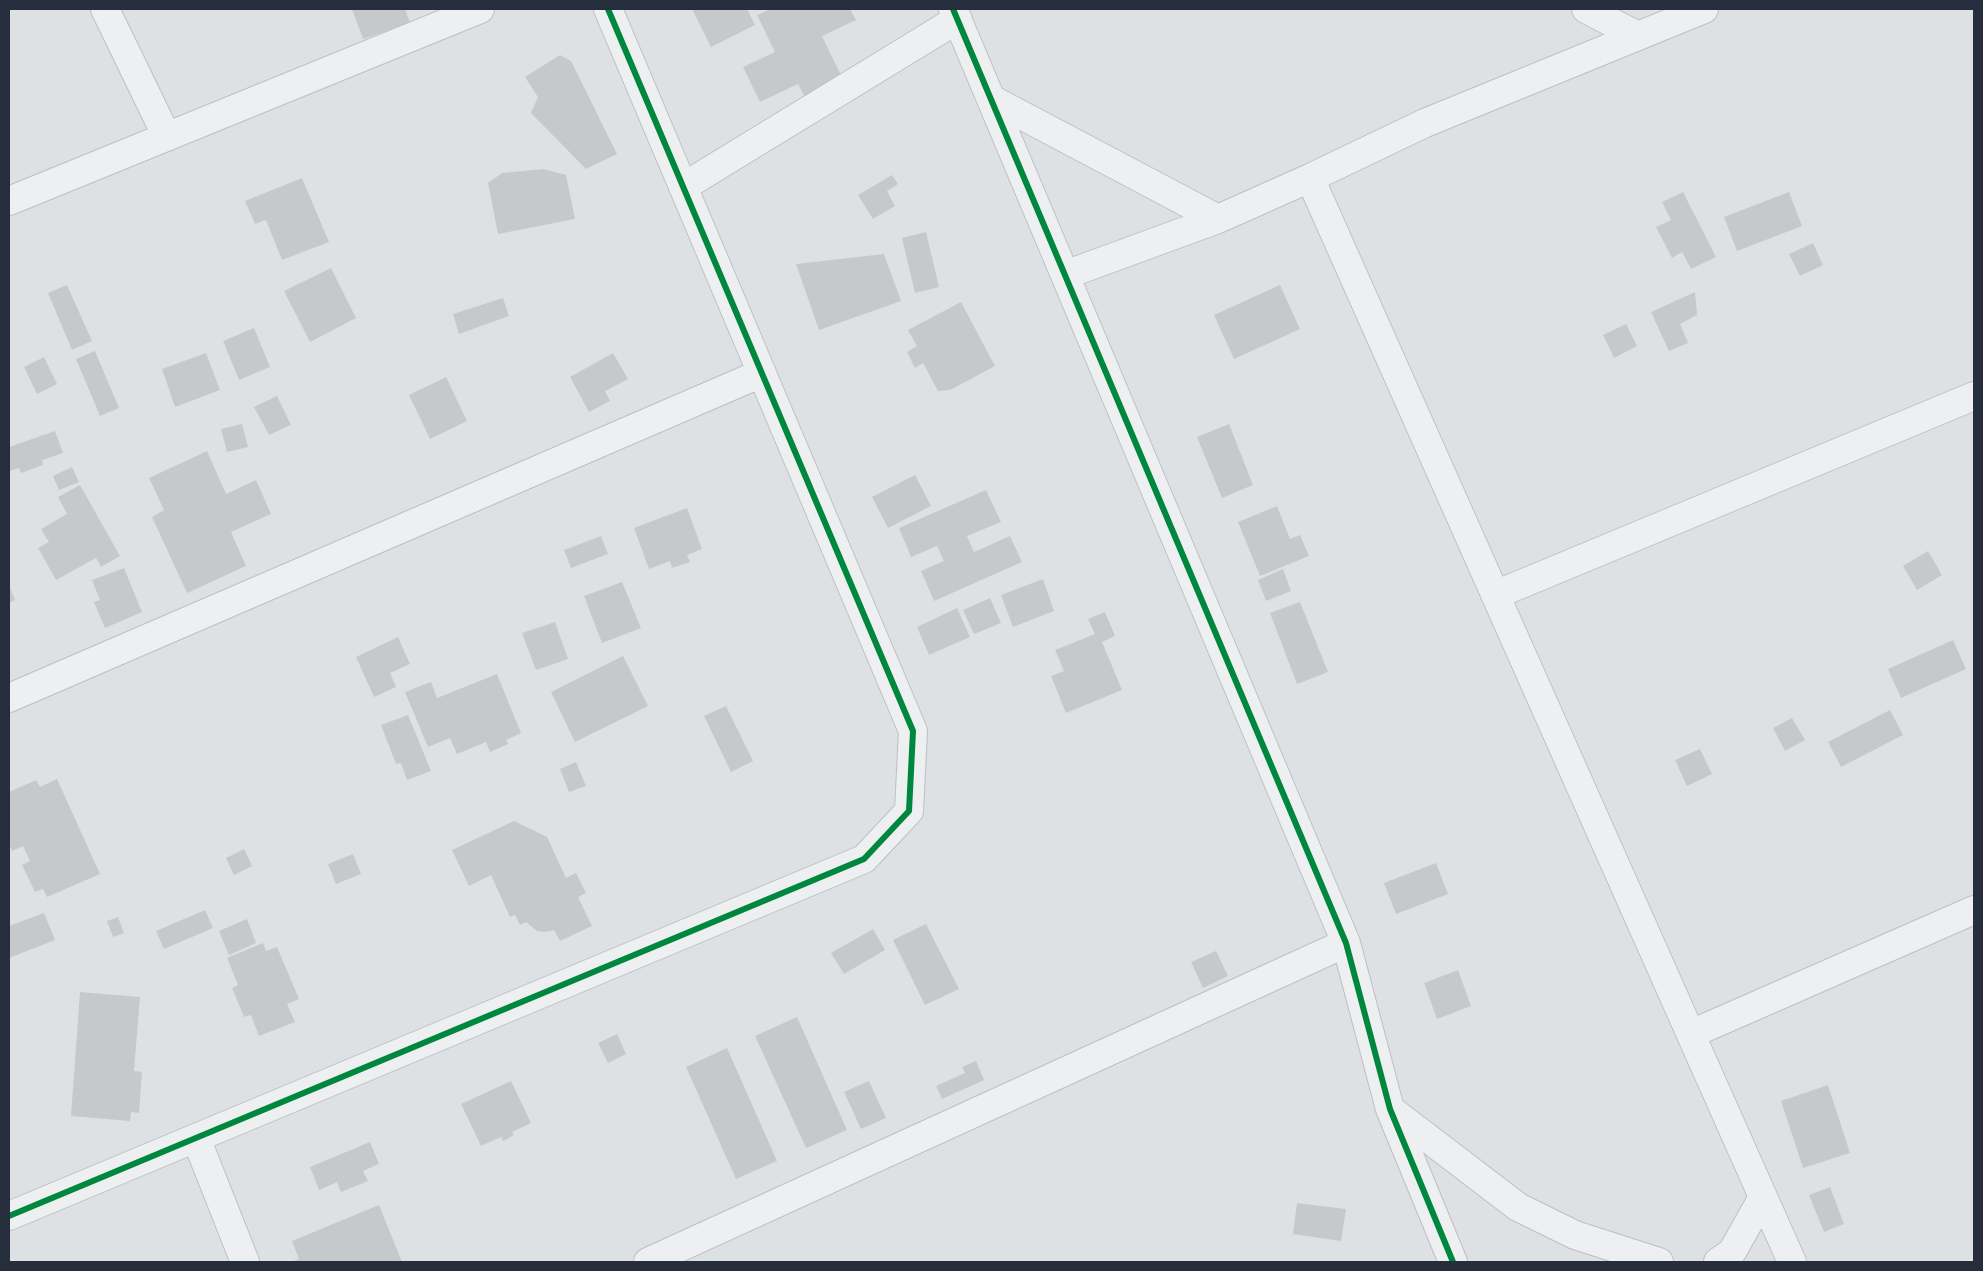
<!DOCTYPE html>
<style>
body{margin:0}
#map{position:relative;width:1983px;height:1271px;overflow:hidden;background:#dee1e4;font-family:Poppins,sans-serif}
canvas{display:block}
.frame{position:absolute;inset:0;border:10px solid #262d3c;pointer-events:none}
</style>
<div id="map">
<canvas width="1983" height="1271"></canvas>
<div class="frame"></div>
</div>
<script>
const g = document.querySelector('canvas').getContext('2d');
g.lineJoin = 'round';
function paint(path, color) { g.fillStyle = color; g.fill(path, 'evenodd'); }
const toPath = rows => new Path2D(rows.map(r => 'M' + r).join(''));
function trace(path, color, width, dash) { g.strokeStyle = color; g.lineWidth = width; g.lineCap = dash ? 'butt' : 'round'; g.setLineDash(dash || []); g.stroke(path); }
paint(toPath([
 [352,9,405,9,410,23,363,39],
 [692,9,747,9,755,25,711,47],
 [770,9,850,9,856,20,822,36,846,86,808,103,798,84,760,102,743,67,775,52,757,15],
 [560,55,571,61,617,154,586,169,531,113,538,97,525,77],
 [543,169,566,175,575,219,498,234,488,183,502,173],
 [892,175,898,184,887,191,895,206,873,219,858,195],
 [302,178,329,242,282,260,266,220,255,224,245,201],
 [1683,192,1716,257,1691,269,1682,252,1672,258,1656,227,1671,220,1662,202],
 [1789,192,1802,226,1737,251,1724,217],
 [926,232,939,287,915,293,902,238],
 [1813,243,1823,265,1800,276,1789,254],
 [884,254,901,301,819,330,796,264],
 [331,268,356,318,310,342,284,291],
 [67,285,92,341,72,350,48,293],
 [1280,285,1300,329,1234,359,1214,315],
 [1695,292,1697,315,1680,324,1688,343,1669,351,1651,312],
 [503,298,509,316,459,334,453,314],
 [961,302,995,366,950,390,938,391,923,363,915,368,907,352,917,346,908,330],
 [1626,324,1637,346,1614,358,1603,335],
 [254,328,270,367,239,380,223,341],
 [95,351,119,408,100,416,76,359],
 [206,353,220,390,175,407,162,369],
 [613,353,628,379,605,391,610,401,589,412,570,377],
 [44,357,57,384,37,394,24,367],
 [446,377,467,421,430,439,409,395],
 [277,396,291,425,269,435,254,407],
 [242,424,248,447,227,452,221,429],
 [1229,424,1253,485,1222,498,1197,437],
 [55,431,63,453,42,460,43,465,21,473,19,468,9,471,9,447],
 [207,451,226,494,256,480,271,514,231,532,246,566,187,593,152,517,164,510,149,478],
 [72,467,79,482,59,490,53,476],
 [915,475,931,506,888,528,872,497],
 [80,485,120,556,101,567,96,558,56,580,38,548,49,542,41,529,67,514,58,497],
 [986,490,1001,522,967,536,974,552,1010,536,1022,562,934,601,921,571,944,561,937,546,911,557,899,528],
 [1277,506,1290,539,1300,535,1309,556,1260,576,1238,522],
 [687,508,702,549,687,555,690,562,672,568,670,561,649,569,634,528],
 [601,536,608,554,571,568,564,550],
 [1928,551,1942,575,1917,590,1903,566],
 [124,568,142,612,105,628,94,602,100,600,92,580],
 [1283,569,1291,591,1266,601,1258,580],
 [1043,579,1054,611,1013,627,1001,595],
 [622,582,641,628,602,643,584,596],
 [9,586,15,600,9,603],
 [990,598,1001,623,974,634,963,610],
 [1300,602,1328,672,1297,684,1270,613],
 [957,608,970,637,929,655,917,627],
 [1105,612,1115,636,1102,642,1122,690,1066,713,1051,676,1064,671,1055,650,1095,634,1088,619],
 [555,622,568,659,536,670,522,633],
 [398,637,410,664,390,673,396,687,374,697,356,657],
 [1953,640,1966,669,1901,698,1888,669],
 [623,656,648,706,575,742,551,692],
 [497,674,521,733,506,740,508,744,490,752,486,742,457,754,450,738,428,747,405,692,431,682,437,698],
 [726,706,753,761,731,772,704,716],
 [1890,710,1903,735,1841,767,1828,742],
 [408,715,431,771,407,780,401,763,396,764,381,725],
 [1792,718,1805,740,1785,751,1773,728],
 [1700,749,1712,774,1687,786,1675,760],
 [576,762,586,786,569,792,560,769],
 [57,779,100,874,47,897,43,889,35,892,22,865,30,861,23,846,12,851,9,844,9,792,36,780,40,787],
 [514,821,547,837,566,878,576,873,586,893,578,897,592,926,560,941,554,930,546,932,537,931,526,922,520,925,515,915,510,917,491,875,469,886,452,850],
 [244,849,252,866,234,875,226,858],
 [353,854,361,874,336,884,328,864],
 [1436,863,1448,894,1396,914,1384,883],
 [205,910,213,928,164,949,156,931],
 [44,913,55,940,9,958,9,926],
 [118,917,124,933,113,937,107,921],
 [247,919,256,943,229,955,219,931],
 [926,924,959,989,925,1005,893,940],
 [873,929,885,950,844,974,831,953],
 [263,943,266,951,277,947,299,999,287,1004,295,1022,259,1036,251,1015,244,1017,232,988,238,985,227,958],
 [1216,951,1228,976,1203,988,1191,962],
 [1458,970,1471,1006,1437,1019,1424,983],
 [80,992,140,997,134,1071,142,1072,139,1113,131,1112,130,1121,71,1116],
 [797,1017,847,1130,806,1148,755,1036],
 [617,1034,626,1054,608,1063,598,1043],
 [727,1048,777,1161,736,1179,686,1067],
 [976,1061,984,1080,942,1099,936,1086,965,1073,962,1067],
 [511,1081,531,1123,512,1132,514,1135,503,1141,501,1137,481,1146,461,1104],
 [869,1081,886,1118,861,1129,844,1092],
 [1828,1085,1850,1153,1803,1168,1781,1101],
 [370,1142,379,1164,363,1171,368,1181,341,1192,337,1182,319,1190,310,1167],
 [1830,1187,1844,1224,1824,1232,1809,1195],
 [1297,1203,1346,1209,1341,1241,1293,1234],
 [379,1205,402,1262,291,1262,299,1259,292,1241]
]), '#c6c9cc');
const street = toPath([
 [105,9,167,137],
 [953,9,1346,943,1390,1109,1453,1262],
 [1586,9,1638,36],
 [991,99,1218,219],
 [1310,178,1792,1262],
 [683,187,958,19],
 [9,201,480,9],
 [1065,275,1218,219,1310,178,1425,123,1704,9],
 [1495,595,1974,396],
 [9,698,762,373],
 [1691,1034,1974,910],
 [1391,1110,1518,1207,1575,1235,1659,1262],
 [196,1138,245,1262],
 [9,1216,864,859,909,811,913,731,608,9],
 [648,1262,1346,943],
 [1718,1262,1732,1252,1763,1197]
]);
trace(street, '#bdbfc2', 30);
trace(street, '#edeff1', 28);
trace(toPath([
 [953,9,1346,943,1390,1109,1453,1262],
 [9,1216,864,859,909,811,913,731,608,9]
]), '#00873e', 6);
</script>
